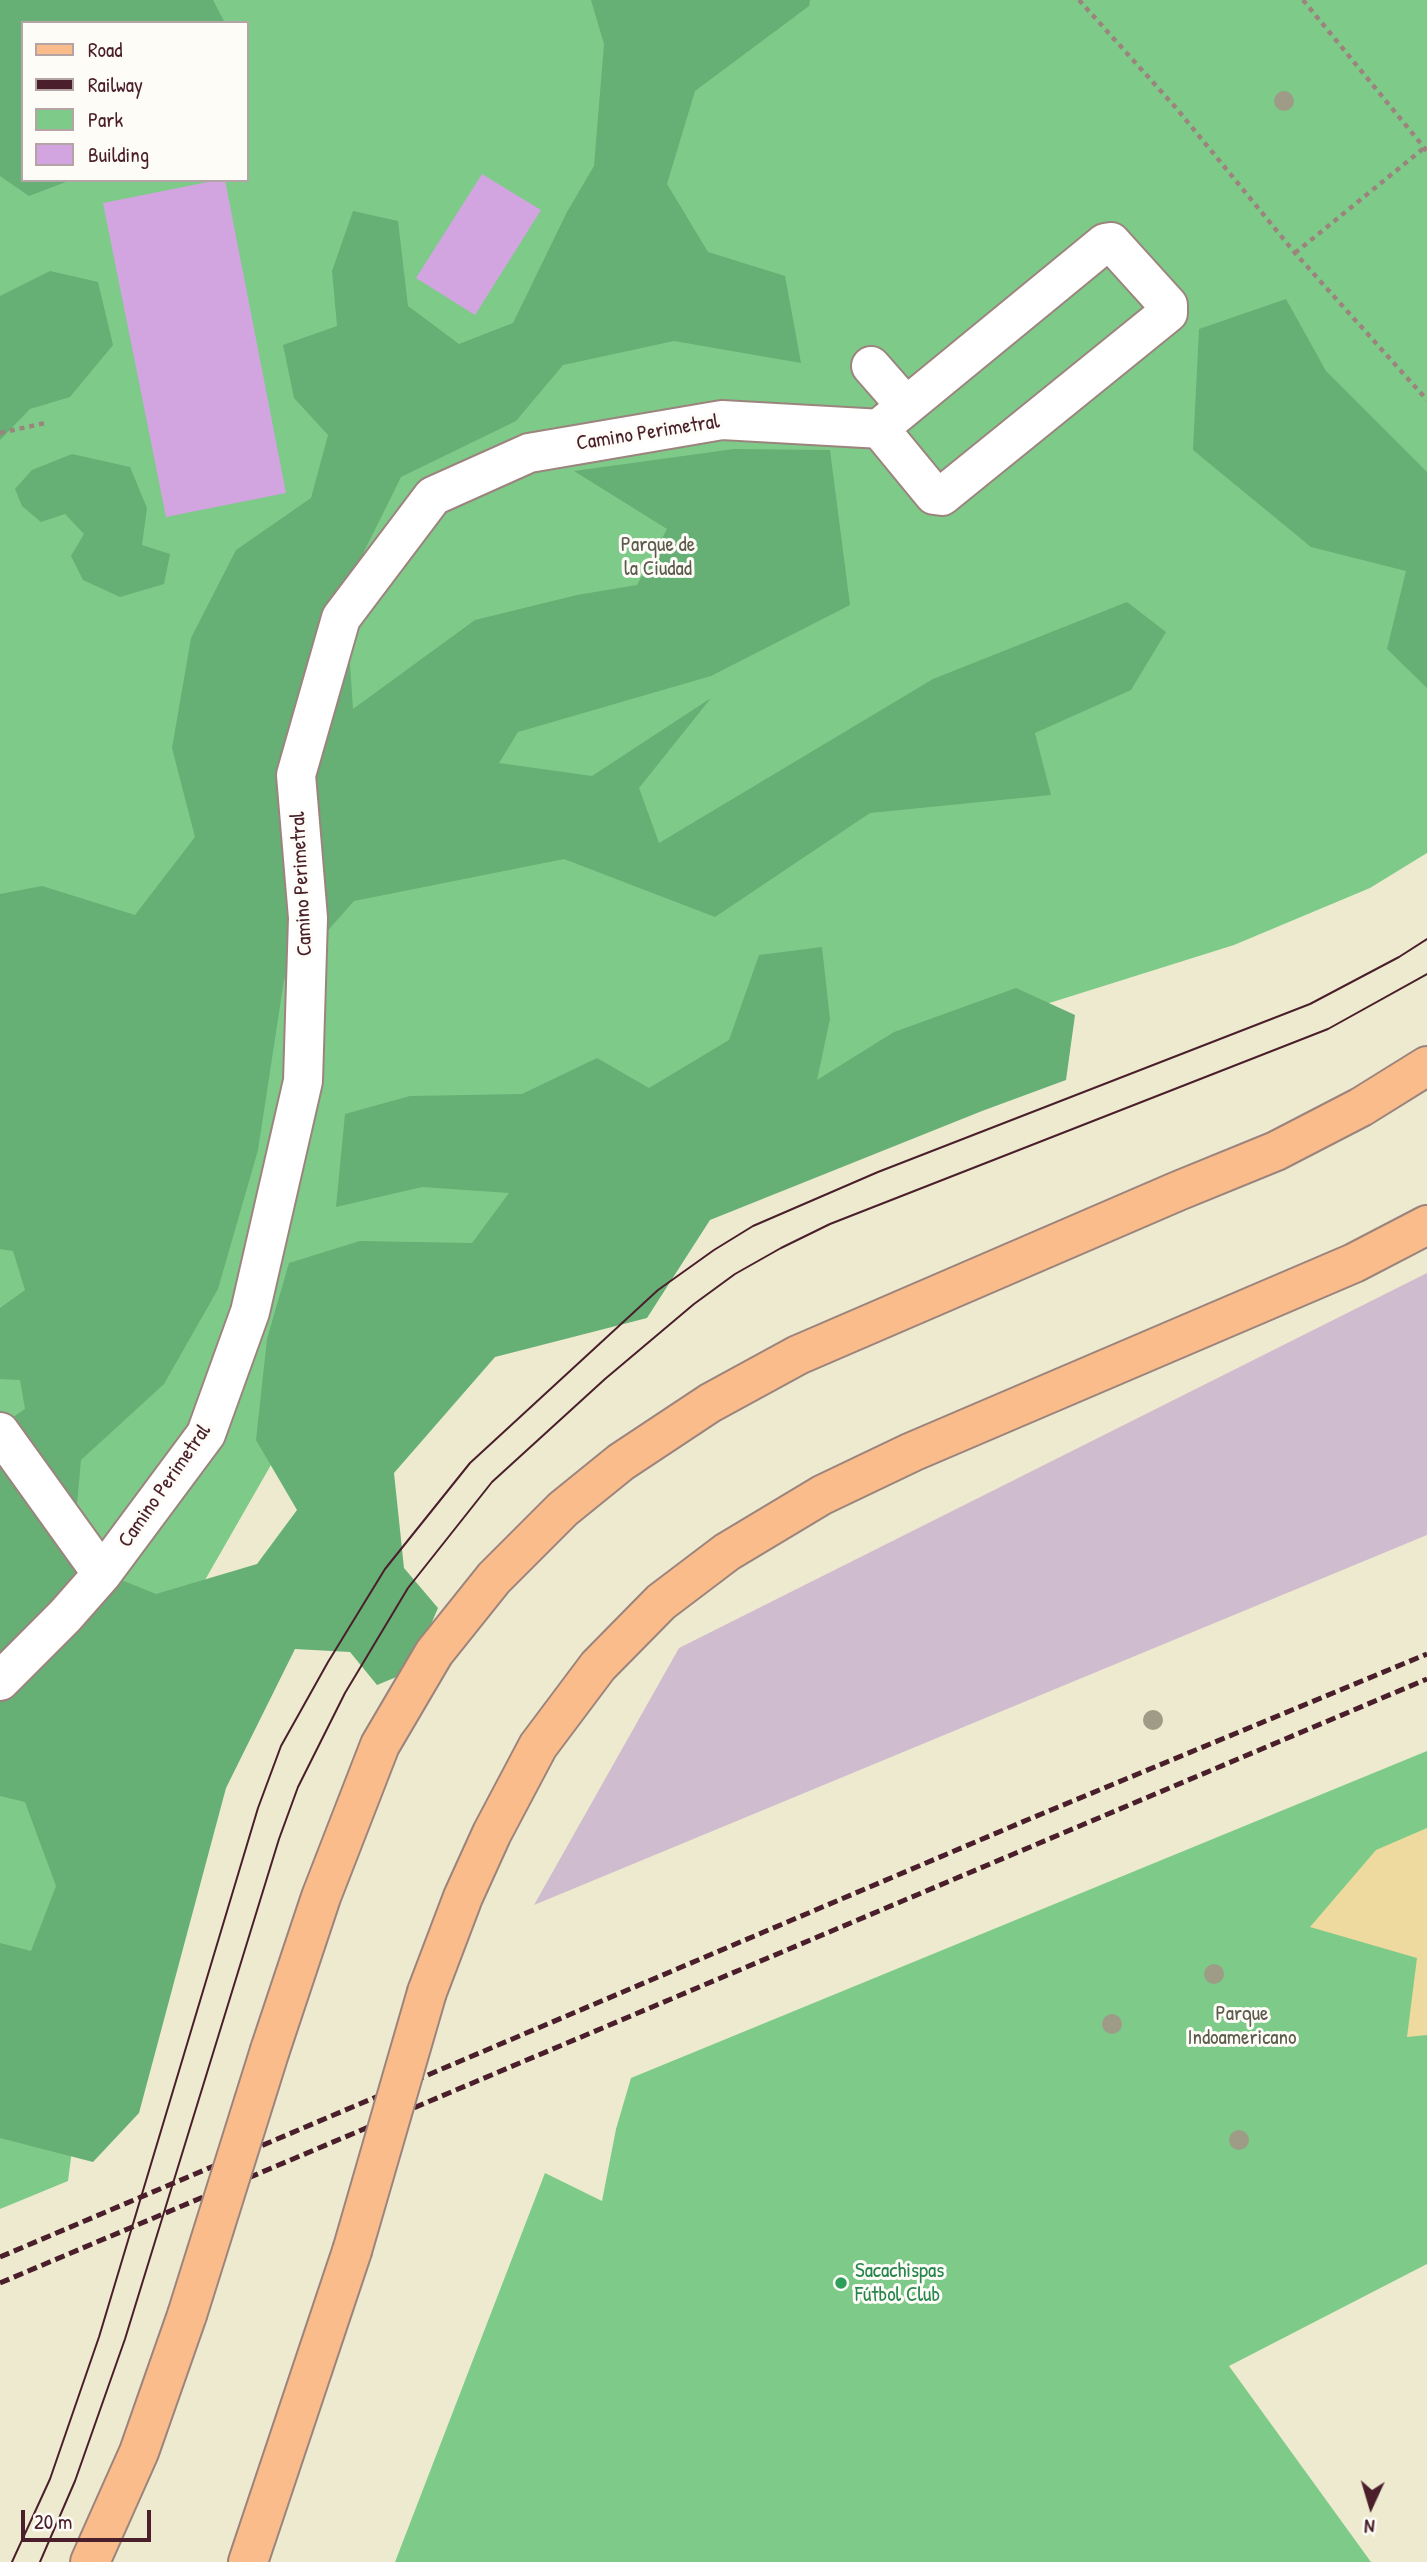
<!DOCTYPE html>
<meta charset="utf-8">
<style>
body{margin:0}
#map{position:relative;width:1427px;height:2562px;overflow:hidden;background:#eeead0;font-family:"Patrick Hand",sans-serif}
canvas{display:block}
.legend{position:absolute;left:21px;top:21px;width:228px;height:161px;box-sizing:border-box;background:#fdfcf7;border:2px solid #b5a4a5;margin:0;padding:9px 12px;list-style:none;font-size:21px;color:#4a1f2b}
.legend li{display:flex;align-items:center;gap:14px;height:35px}
.legend b{width:35px;border:2px solid #b5a4a5}
.north{position:absolute;left:1336px;top:2471px;width:70px;height:70px;-webkit-text-stroke:5px #fdfcf7;paint-order:stroke;rotate:184deg;font-size:19px;font-weight:700;line-height:28px;text-align:center;color:#4a1f2b}
.north::after{content:'';display:block;margin:auto;width:24px;height:32px;background:#4a1f2b;clip-path:polygon(50% 0,100% 100%,50% 72%,0 100%)}
.scale{position:absolute;left:21px;top:2510px;width:130px;height:32px;box-sizing:border-box;border:4px solid #4a1f2b;border-top:0;padding-left:9px;font-size:21px;line-height:24px;white-space:nowrap;color:#4a1f2b;-webkit-text-stroke:5px #fdfcf7;paint-order:stroke}
</style>
<div id="map">
<canvas width="1427" height="2562"></canvas>
<ul class="legend">
<li><b style="height:9px;background:#f9bc8a"></b>Road</li>
<li><b style="height:9px;background:#4a1f2b"></b>Railway</li>
<li><b style="height:19px;background:#7ecb89"></b>Park</li>
<li><b style="height:19px;background:#d2a4e0"></b>Building</li>
</ul>
<div class="north">N</div>
<div class="scale">20 m</div>
</div>
<script>
const g = document.querySelector('canvas').getContext('2d');
g.lineJoin = 'round';
function paint(path, color) { g.fillStyle = color; g.fill(path, 'evenodd'); }
const toPath = rows => new Path2D(rows.map(r => 'M' + r).join(''));
function trace(path, color, width, dash) { g.strokeStyle = color; g.lineWidth = width; g.lineCap = dash ? 'butt' : 'round'; g.setLineDash(dash || []); g.stroke(path); }
function write(font, color, halo, rows, align = 'center') {
  g.font = font + ' "Patrick Hand",sans-serif'; g.lineWidth = 6; g.setLineDash([]); g.textBaseline = 'middle'; g.strokeStyle = halo; g.fillStyle = color; for (const [text, x, y, turn = 0] of rows) {
    g.save(); g.translate(x, y); g.rotate((+turn || 0) * Math.PI / 180); g.textAlign = isNaN(turn) ? turn : align; if (halo) g.strokeText(text, 0, 0); g.fillText(text, 0, 0); g.restore();
  }
}
paint(toPath([
 [1427,1273,1427,1535,534,1905,679,1648]
]), '#cfbdcf');
paint(toPath([
 [0,0,1427,0,1427,853,1370,888,1234,945,1043,1005,334,1355,201,1587,90,2008,68,2181,0,2209],
 [23,23,247,23,247,180,23,180],
 [1427,1751,1427,2264,1229,2366,1371,2562,395,2562,545,2173,602,2201,616,2129,631,2078]
]), '#7ecb89');
paint(toPath([
 [0,0,213,0,225,23,23,23,23,180,71,180,29,196,0,176],
 [591,0,810,0,809,6,695,91,667,184,708,252,785,276,801,363,674,341,563,365,516,421,401,477,345,590,353,709,475,620,577,595,637,585,667,529,574,471,734,449,830,450,850,605,711,676,518,732,499,763,592,776,711,698,639,788,659,843,933,679,1127,602,1166,632,1131,690,1035,733,1051,795,870,813,715,917,564,859,354,901,284,980,258,1150,218,1289,164,1384,81,1460,72,1560,156,1594,257,1564,297,1510,256,1440,267,1339,289,1263,360,1241,472,1243,509,1193,422,1187,336,1207,345,1114,410,1096,522,1094,597,1058,649,1088,729,1040,759,955,822,947,830,1019,817,1080,894,1032,1016,988,1075,1015,1066,1080,982,1111,710,1220,647,1318,495,1357,394,1473,404,1568,438,1608,411,1671,377,1685,350,1652,295,1649,226,1788,139,2113,93,2162,0,2138,0,1943,31,1951,56,1886,25,1802,0,1796,0,1426,25,1409,20,1380,0,1379,0,1308,25,1290,13,1251,0,1249,0,894,42,886,135,915,195,837,172,748,191,638,236,550,311,498,328,435,294,398,283,345,337,326,332,271,353,211,398,221,408,306,459,344,513,323,567,212,594,166,604,44],
 [50,271,98,282,113,345,70,397,30,409,0,440,0,296],
 [1286,299,1326,371,1427,472,1427,688,1387,649,1406,571,1311,547,1193,450,1199,329],
 [72,454,130,467,147,508,142,545,170,554,164,584,120,597,83,580,71,556,84,534,65,514,41,522,22,506,15,489,32,470]
]), '#66af75');
paint(toPath([
 [1427,1828,1427,2035,1407,2037,1417,1958,1310,1927,1376,1850]
]), '#eeda9e');
paint(toPath([
 [482,174,541,210,475,315,416,278],
 [218,180,225,180,286,493,166,517,103,203]
]), '#d2a4e0');
const minor = toPath([
 [1111,242,1168,305,1168,313,942,496,934,495,883,433,882,426,1105,243,1111,242],
 [871,366,906,406],
 [0,1432,102,1574],
 [0,1681,65,1616,102,1574,206,1434,250,1312,303,1081,308,918,296,775,341,618,433,496,529,453,722,420,882,429]
]);
const major = toPath([
 [427,1992,463,1897,492,1833,538,1746,598,1666,661,1602,727,1552,822,1495,912,1452,1354,1263,1427,1225],
 [270,2050,321,1897,380,1745,434,1653,494,1578,563,1509,621,1462,710,1403,798,1355,1178,1191,1276,1151,1361,1107,1427,1066],
 [90,2562,139,2452,187,2315],
 [248,2562,352,2251]
]);
trace(minor, '#9c847e', 42);
trace(major, '#9c847e', 42);
trace(toPath([
 [1079,0,1177,109,1295,253,1427,400],
 [1303,0,1427,151],
 [1295,253,1424,148],
 [0,433,45,423]
]), '#9c847e', 4.5, [5, 5]);
trace(minor, '#fff', 38);
trace(major, '#f9bc8a', 38);
trace(toPath([
 [12,2562,50,2479,99,2337,258,1808,281,1746,328,1662,385,1569,470,1463,658,1290,714,1250,753,1226,878,1172,1310,1004,1399,957,1427,939],
 [40,2562,75,2481,125,2339,279,1839,298,1787,345,1693,408,1588,492,1482,605,1379,694,1304,735,1274,781,1248,830,1224,1328,1029,1427,974]
]), '#4a1f2b', 2);
trace(toPath([
 [0,2257,1027,1820,1427,1654],
 [0,2283,1427,1679]
]), '#4a1f2b', 5, [10, 5]);
const majorBridge = toPath([
 [352,2251,427,1992],
 [187,2315,270,2050]
]);
trace(majorBridge, '#9c847e', 42, []);
trace(majorBridge, '#f9bc8a', 38);
g.fillStyle = '#9e9b87';
for (const [x, y] of [
 [1284,101],
 [1153,1720],
 [1214,1974],
 [1112,2024],
 [1239,2140]
]) { g.beginPath(); g.arc(x, y, 10, 0, 2 * Math.PI); g.fill(); }
for (const [x, y, r, color] of [
 [841,2283,7,"#2e9e5b"]
]) { const dot = new Path2D(); dot.arc(x, y, r, 0, 2 * Math.PI); g.fillStyle = color; g.fill(dot); trace(dot, '#fdfcf7', 2.5); }
write('21px', '#4a1f2b', '#fdfcf7', [
 ["Camino Perimetral",648,433,-9],
 ["Camino Perimetral",302,884,-93],
 ["Camino Perimetral",165,1486,-55]
]);
write('21px', '#5c5b4c', '#fdfcf7', [
 ["Parque de",658,545],
 ["la Ciudad",658,569],
 ["Parque",1242,2014],
 ["Indoamericano",1242,2038]
]);
write('21px', '#27864d', '#fdfcf7', [
 ["Sacachispas",855,2271],
 ["Fútbol Club",855,2295]
], 'left');
</script>
